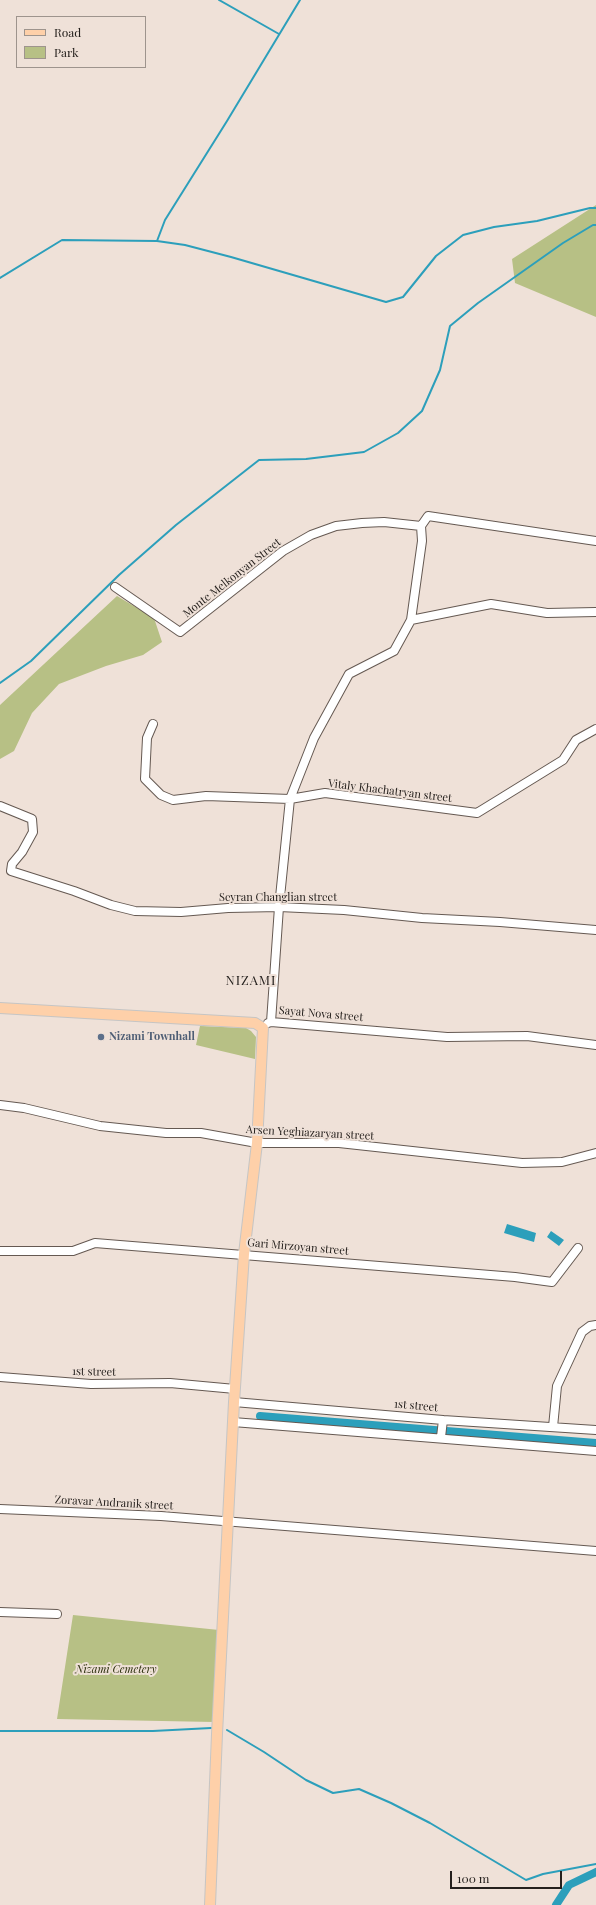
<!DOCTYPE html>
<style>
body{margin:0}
#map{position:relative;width:596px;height:1905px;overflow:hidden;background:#efe1d8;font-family:"Playfair Display",serif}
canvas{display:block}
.legend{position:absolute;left:16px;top:16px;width:130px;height:52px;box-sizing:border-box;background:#efe1d8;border:1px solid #9e948d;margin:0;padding:5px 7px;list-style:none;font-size:12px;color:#25201d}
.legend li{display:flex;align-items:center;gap:8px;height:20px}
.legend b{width:20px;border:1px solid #9e948d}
.scale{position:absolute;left:450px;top:1871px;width:112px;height:18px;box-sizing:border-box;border:2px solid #25201d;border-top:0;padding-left:5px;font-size:12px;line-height:14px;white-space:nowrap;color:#25201d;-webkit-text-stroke:3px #efe1d8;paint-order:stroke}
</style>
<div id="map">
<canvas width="596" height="1905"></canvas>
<ul class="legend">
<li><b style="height:5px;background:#fed0a9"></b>Road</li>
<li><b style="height:11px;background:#b7c085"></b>Park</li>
</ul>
<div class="scale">100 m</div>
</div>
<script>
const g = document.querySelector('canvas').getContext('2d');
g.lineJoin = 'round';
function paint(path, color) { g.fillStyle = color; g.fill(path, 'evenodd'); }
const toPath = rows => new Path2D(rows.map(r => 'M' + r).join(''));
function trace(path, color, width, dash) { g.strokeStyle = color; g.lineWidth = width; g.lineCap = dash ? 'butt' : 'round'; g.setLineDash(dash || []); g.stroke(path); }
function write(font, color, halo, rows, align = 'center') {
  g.font = font + ' "Playfair Display",serif'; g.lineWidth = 4; g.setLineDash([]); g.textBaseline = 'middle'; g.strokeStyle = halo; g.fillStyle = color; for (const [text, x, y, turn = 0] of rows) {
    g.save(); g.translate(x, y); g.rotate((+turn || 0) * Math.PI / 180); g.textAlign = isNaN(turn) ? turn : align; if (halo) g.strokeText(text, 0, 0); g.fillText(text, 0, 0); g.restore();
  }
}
paint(toPath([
 [596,205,596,317,515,283,512,259],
 [117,596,154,618,162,642,143,655,106,666,59,684,32,713,14,751,0,759,0,705],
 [200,1026,246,1028,251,1031,256,1037,255,1059,196,1045],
 [73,1615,219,1630,214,1722,57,1719]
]), '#b7c085');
paint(toPath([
 [507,1224,536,1233,534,1242,504,1233],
 [551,1231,564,1240,559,1246,547,1237]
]), '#2c9fbb');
trace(toPath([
 [219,0,279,34],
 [157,241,165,220,227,121,300,0],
 [0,278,62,240,157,241,185,245,231,257,386,302,403,297,436,256,463,235,494,227,537,221,590,208,596,208],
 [0,683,31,661,119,575,176,525,259,460,306,459,364,452,398,433,422,411,440,370,450,326,478,303,563,243,593,225,596,225],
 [227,1730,264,1752,306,1780,333,1793,359,1789,391,1803,430,1823,526,1880,543,1874,596,1864],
 [0,1731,153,1731,211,1728]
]), '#2c9fbb', 2);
trace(toPath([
 [260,1416,596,1443],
 [556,1905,569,1885,596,1872]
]), '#2c9fbb', 8);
const minor = toPath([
 [115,587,180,632,283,551,311,535,336,526,362,523,384,522,421,526],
 [411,620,491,604,547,613,596,612],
 [153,724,147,738,145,779,161,795,173,800,206,796,290,799,325,793,477,813,563,760,576,740,596,729],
 [0,806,32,819,33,832,22,852,12,864,11,871,74,891,111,905,135,911,181,912,228,908,279,907,344,910,422,918,500,922,596,930],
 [271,1022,279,907,290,799,314,738,349,674,394,651,411,620,422,541,421,526,428,516,596,541],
 [268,1023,271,1022,447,1037,527,1036,596,1045],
 [0,1105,24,1108,100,1126,166,1133,201,1133,257,1143,339,1143,522,1163,562,1162,596,1153],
 [0,1251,73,1251,95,1243,515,1277,552,1282,578,1248],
 [0,1377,91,1384,170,1383,235,1389],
 [234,1402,443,1420,596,1430],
 [233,1422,596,1451],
 [553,1427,557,1386,582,1332,590,1326,596,1325],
 [441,1437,443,1420],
 [0,1509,161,1516,596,1551],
 [0,1612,57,1614]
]);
const major = toPath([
 [0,1008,255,1023,263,1028,257,1143,244,1254,234,1402,217,1734,210,1905]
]);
trace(minor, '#655952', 10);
trace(major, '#c6c5c4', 12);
trace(minor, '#fff', 8);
trace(major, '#fed0a9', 10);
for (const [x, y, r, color] of [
 [101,1037,4,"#5c6f8a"]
]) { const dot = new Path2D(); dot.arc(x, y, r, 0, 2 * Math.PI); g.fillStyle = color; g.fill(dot); trace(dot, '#efe1d8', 1.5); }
write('11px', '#25201d', '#efe1d8', [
 ["Monte Melkonyan Street",232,578,-38],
 ["Vitaly Khachatryan street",390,791,7],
 ["Seyran Changlian street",278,898],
 ["Sayat Nova street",321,1014,5],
 ["Arsen Yeghiazaryan street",310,1133,3],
 ["Gari Mirzoyan street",298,1247,5],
 ["1st street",94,1372,1],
 ["1st street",416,1406,5],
 ["Zoravar Andranik street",114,1503,3]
]);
write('bold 11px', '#4e5e75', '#efe1d8', [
 ["Nizami Townhall",109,1037]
], 'left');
write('italic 11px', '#2a2e0b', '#efe1d8', [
 ["Nizami Cemetery",116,1670]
]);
g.letterSpacing = '1px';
write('13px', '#25201d', '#efe1d8', [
 ["NIZAMI",251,981]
]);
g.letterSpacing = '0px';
</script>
